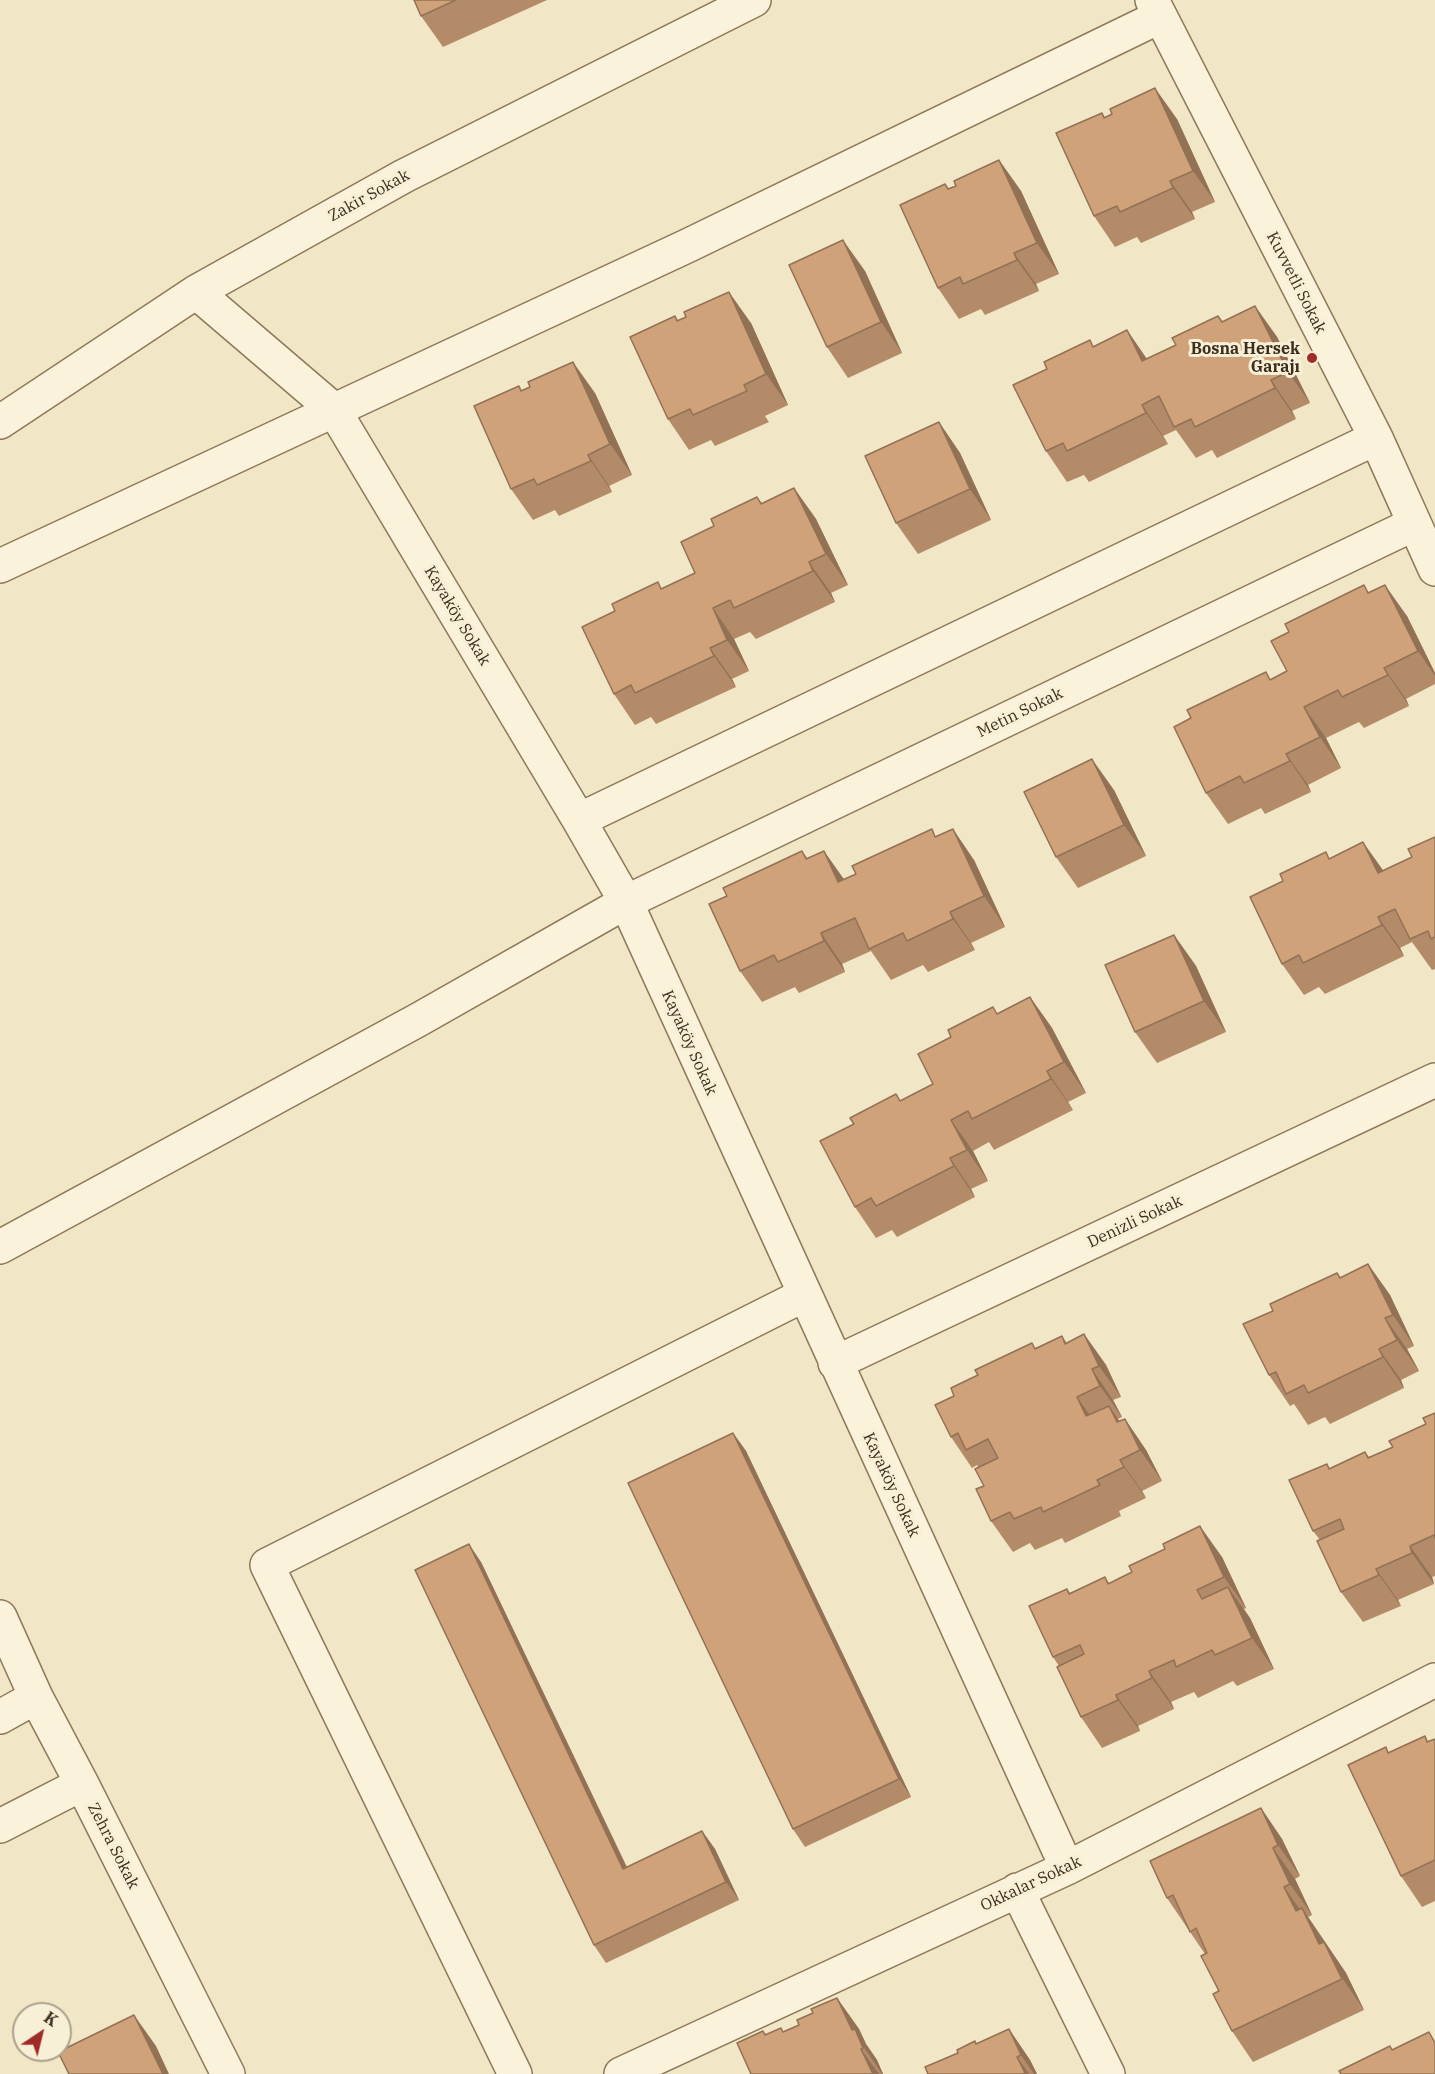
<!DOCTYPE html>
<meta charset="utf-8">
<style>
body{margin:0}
#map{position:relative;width:1435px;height:2074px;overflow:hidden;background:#f1e6c6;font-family:"IBM Plex Serif",serif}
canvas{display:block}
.north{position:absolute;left:12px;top:2002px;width:60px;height:60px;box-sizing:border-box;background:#f7efd6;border:2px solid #aca28d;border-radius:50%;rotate:35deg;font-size:16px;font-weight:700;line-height:24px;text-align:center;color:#3c2e1f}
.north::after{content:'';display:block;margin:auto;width:21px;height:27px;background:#9f2c27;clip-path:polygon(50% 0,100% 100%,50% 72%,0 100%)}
</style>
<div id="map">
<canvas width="1435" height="2074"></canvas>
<div class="north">K</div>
</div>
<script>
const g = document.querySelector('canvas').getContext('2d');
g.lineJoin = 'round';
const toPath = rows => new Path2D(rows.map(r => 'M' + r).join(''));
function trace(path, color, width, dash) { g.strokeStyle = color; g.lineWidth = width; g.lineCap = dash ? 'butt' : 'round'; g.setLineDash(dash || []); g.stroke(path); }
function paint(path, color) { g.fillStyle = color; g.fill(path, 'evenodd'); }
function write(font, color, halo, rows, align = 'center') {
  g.font = font + ' "IBM Plex Serif",serif'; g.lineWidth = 6; g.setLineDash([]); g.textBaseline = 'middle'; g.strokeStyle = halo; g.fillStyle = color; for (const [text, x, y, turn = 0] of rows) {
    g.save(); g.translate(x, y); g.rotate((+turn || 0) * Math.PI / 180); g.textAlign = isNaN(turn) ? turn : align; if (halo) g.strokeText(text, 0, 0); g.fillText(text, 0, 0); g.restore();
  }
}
const minor = toPath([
 [1152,0,1376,438,1435,569],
 [196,292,334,410,579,820,626,902,1067,1868],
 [0,422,196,292,404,176,754,0],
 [0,566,687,246,1159,17],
 [579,820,1376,438],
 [0,1247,418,1020,626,902,1414,524],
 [835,1363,1435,1080],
 [0,1617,36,1697,82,1784,228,2074],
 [0,1717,36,1697],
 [0,1826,82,1784],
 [1017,1890,1108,2074],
 [515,2074,267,1565,804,1295],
 [621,2074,1067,1868,1435,1680]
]);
trace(minor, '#8d785a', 36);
trace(minor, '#faf2da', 33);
paint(toPath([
 [414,0,547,0,443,47,421,16],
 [1102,113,1105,117,1177,119,1215,202,1192,212,1195,219,1141,243,1137,237,1115,247,1094,216],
 [999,160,1021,191,1059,274,1036,284,1039,291,985,315,981,309,959,319,938,288,945,184,949,189,956,186],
 [865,271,902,353,848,378,827,347],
 [1255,306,1277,337,1310,403,1292,411,1296,419,1217,458,1212,450,1196,458,1176,430,1163,436,1168,444,1089,482,1084,475,1067,482,1046,451,1047,369,1127,330,1147,359,1176,345,1218,316,1223,322],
 [675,316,678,320,751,323,788,405,765,416,769,422,715,446,711,440,689,450,668,419],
 [522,390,595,393,632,475,609,486,612,492,559,516,555,510,533,520,511,489],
 [939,422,960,453,991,520,918,554,896,523],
 [794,488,816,519,848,585,831,593,835,602,756,639,750,632,734,639,749,671,732,679,736,687,656,724,651,717,635,725,614,694,662,589,695,573,714,526,757,497,762,503],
 [1364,585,1369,593,1407,616,1435,673,1435,684,1406,699,1409,706,1364,728,1359,722,1326,738,1341,768,1308,785,1311,792,1265,814,1261,808,1228,824,1206,793,1191,718,1287,671,1289,632],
 [1114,790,1146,856,1078,888,1056,857],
 [937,836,974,860,1005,927,971,943,975,950,928,972,923,965,891,980,871,951,842,964,845,972,799,993,795,987,762,1002,740,971,727,896,802,851,808,859,844,880],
 [1435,837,1435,969,1432,970,1412,942,1400,948,1404,956,1325,994,1319,987,1304,995,1282,964,1331,858,1383,871,1412,857],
 [1174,935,1196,966,1226,1032,1157,1063,1135,1032],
 [1030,997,1052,1028,1086,1093,1068,1102,1073,1110,994,1150,989,1142,973,1151,988,1181,971,1189,975,1197,897,1237,892,1230,876,1238,855,1207,854,1124,896,1094,901,1101,933,1084,998,1013],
 [1368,1264,1390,1295,1414,1346,1407,1349,1419,1371,1401,1380,1404,1388,1330,1424,1325,1417,1308,1425,1294,1404,1290,1406,1269,1375,1340,1278],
 [1084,1334,1106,1365,1121,1397,1113,1400,1122,1417,1118,1419,1119,1421,1125,1419,1146,1450,1162,1481,1142,1491,1146,1498,1119,1511,1121,1516,1065,1543,1062,1538,1035,1550,1030,1543,1013,1552,991,1521,984,1486,978,1467,977,1465,972,1468,951,1437,954,1396,978,1375,1032,1343,1035,1348,1062,1336,1067,1343],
 [1435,1413,1435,1576,1432,1577,1434,1584,1398,1600,1401,1606,1363,1622,1341,1592,1320,1540,1313,1531,1330,1468,1365,1452,1369,1457,1393,1447,1426,1424],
 [733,1433,746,1451,911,1797,805,1847,793,1829],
 [1222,1557,1246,1608,1244,1609,1250,1618,1274,1669,1237,1686,1233,1681,1198,1698,1194,1692,1171,1702,1174,1709,1138,1726,1140,1731,1102,1748,1081,1717,1059,1666,1053,1657,1067,1589,1070,1593,1105,1577,1109,1583],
 [481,1562,627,1867,702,1831,715,1849,739,1900,606,1963,594,1945],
 [1425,1736,1428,1741,1435,1739,1435,1901,1422,1907,1401,1876,1389,1752],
 [1261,1808,1282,1839,1300,1876,1295,1879,1312,1915,1308,1917,1346,1973,1364,2010,1253,2062,1232,2031,1205,1954,1167,1898],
 [837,1998,859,2029,866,2044,877,2060,883,2074,751,2074,763,2031,766,2034,784,2032,799,2025,813,2013],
 [1009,2029,1030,2060,1037,2074,928,2074,975,2041,977,2044]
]), '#b38b69');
paint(toPath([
 [1155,88,1177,119,1215,202,1193,171],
 [999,160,1021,191,1059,274,1037,243],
 [1170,181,1192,212,1195,219,1173,188],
 [843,240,865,271,902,353,881,322],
 [1014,253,1036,284,1039,291,1017,260],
 [729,292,751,323,788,405,766,374],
 [1255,306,1277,337,1310,403,1288,372],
 [1127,330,1148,361,1142,361],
 [573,362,595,393,632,475,610,444],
 [1271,380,1292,411,1296,419,1275,388],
 [1142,405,1163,436,1168,444,1146,413],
 [939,422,960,453,991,520,970,489],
 [588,455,609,486,612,492,591,461],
 [794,488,816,519,848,585,826,554],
 [809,562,831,593,835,602,813,571],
 [1385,585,1407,616,1435,673,1435,676,1418,651],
 [713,608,734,639,749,671,727,640],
 [710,648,732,679,736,687,714,656],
 [1384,668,1406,699,1409,706,1388,675],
 [1304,707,1326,738,1341,768,1320,737],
 [1286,754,1308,785,1311,792,1290,761],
 [1092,759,1114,790,1146,856,1124,825],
 [953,829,974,860,1005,927,984,896],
 [1363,842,1385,873,1378,873],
 [824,851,846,882,838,882],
 [950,912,971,943,975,950,953,919],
 [1378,917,1400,948,1404,956,1382,925],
 [821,933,842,964,845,972,824,941],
 [1174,935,1196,966,1226,1032,1204,1001],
 [1030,997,1052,1028,1086,1093,1064,1062],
 [1047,1071,1068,1102,1073,1110,1051,1079],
 [951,1120,973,1151,988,1181,967,1150],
 [950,1158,971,1189,975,1197,954,1166],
 [1368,1264,1390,1295,1414,1346,1393,1315],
 [1385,1318,1407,1349,1419,1371,1397,1340],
 [1084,1334,1106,1365,1121,1397,1099,1366],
 [1379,1349,1401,1380,1404,1388,1383,1357],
 [1092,1369,1113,1400,1122,1417,1100,1386],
 [1077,1397,1099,1428,1086,1416],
 [1109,1406,1130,1437,1139,1453,1117,1422],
 [1125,1419,1146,1450,1162,1481,1140,1450],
 [733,1433,746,1451,911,1797,899,1779],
 [1120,1460,1142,1491,1146,1498,1124,1467],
 [1200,1526,1222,1557,1246,1608,1224,1577],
 [469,1544,481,1562,636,1887,623,1869],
 [1410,1546,1432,1577,1434,1584,1412,1553],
 [1376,1569,1398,1600,1401,1606,1379,1575],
 [1228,1587,1250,1618,1274,1669,1252,1638],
 [1149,1671,1171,1702,1174,1709,1152,1678],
 [1116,1695,1138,1726,1140,1731,1118,1700],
 [1261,1808,1282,1839,1300,1876,1278,1845],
 [702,1831,715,1849,739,1900,726,1882],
 [1273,1848,1295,1879,1312,1915,1290,1884],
 [1284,1887,1306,1918,1296,1911],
 [1302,1908,1346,1973,1364,2010,1319,1944],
 [837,1998,859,2029,866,2044,877,2060,883,2074,882,2074,852,2030],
 [134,2015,156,2046,169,2074,163,2074],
 [1009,2029,1030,2060,1037,2074,1034,2074,1021,2055],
 [861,2049,879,2074,873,2074],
 [1017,2057,1029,2074,1026,2074,1025,2073]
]), '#927155');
const building = toPath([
 [414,0,456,0,421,16,414,0],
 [1155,88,1193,171,1170,181,1173,188,1120,212,1117,206,1094,216,1056,133,1102,113,1104,118,1112,114,1110,109,1155,88],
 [999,160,1037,243,1014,253,1017,260,963,284,960,277,938,288,900,205,945,184,948,189,956,186,954,181,999,160],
 [843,240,881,322,827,347,789,265,843,240],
 [729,292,766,374,744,385,747,391,693,415,690,409,668,419,630,337,675,316,677,321,686,317,684,312,729,292],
 [1255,306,1288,372,1271,380,1275,388,1195,427,1191,419,1174,427,1159,396,1142,405,1146,413,1067,451,1063,443,1046,451,1013,385,1047,369,1044,362,1090,340,1093,347,1127,330,1142,361,1176,345,1172,338,1218,316,1222,322,1255,306],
 [573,362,610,444,588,455,591,461,537,485,534,479,511,489,474,406,519,386,521,391,530,387,528,382,573,362],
 [939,422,970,489,896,523,865,456,939,422],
 [794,488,826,554,809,562,813,571,734,608,730,600,713,608,727,640,710,648,714,656,635,693,631,685,614,694,582,627,615,611,612,604,658,582,661,589,695,573,681,542,714,526,711,519,757,497,761,504,794,488],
 [1364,585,1368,593,1385,585,1418,651,1384,668,1388,675,1342,697,1338,690,1304,707,1320,737,1286,754,1290,761,1244,783,1240,776,1206,793,1174,727,1191,718,1187,710,1266,672,1270,680,1287,671,1271,641,1289,632,1285,624,1364,585],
 [1092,759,1124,825,1056,857,1024,792,1092,759],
 [932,829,935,837,953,829,984,896,950,912,953,919,907,941,903,933,869,949,855,918,821,933,824,941,778,962,774,955,740,971,709,904,727,896,723,888,802,851,806,859,824,851,838,882,856,874,852,866,932,829],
 [1435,837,1435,937,1431,939,1428,931,1410,939,1395,909,1378,917,1382,925,1303,963,1299,955,1282,964,1250,897,1283,881,1280,874,1326,852,1329,859,1363,842,1378,873,1412,857,1408,849,1435,837],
 [1174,935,1204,1001,1135,1032,1105,965,1174,935],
 [1030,997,1064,1062,1047,1071,1051,1079,972,1119,968,1111,951,1120,967,1150,950,1158,954,1166,876,1206,871,1198,855,1207,820,1141,854,1124,850,1118,896,1094,900,1101,933,1084,918,1054,951,1037,948,1030,993,1007,997,1014,1030,997],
 [1368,1264,1393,1315,1385,1318,1397,1340,1379,1349,1383,1357,1308,1393,1304,1385,1286,1394,1276,1372,1269,1375,1243,1324,1273,1311,1270,1304,1337,1273,1340,1278,1368,1264],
 [1084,1334,1099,1366,1092,1369,1100,1386,1077,1397,1086,1416,1109,1406,1117,1422,1125,1419,1140,1450,1120,1460,1124,1467,1097,1480,1100,1485,1043,1512,1041,1507,1014,1519,1010,1512,991,1521,976,1489,984,1486,975,1469,998,1458,988,1439,966,1450,958,1433,951,1437,935,1405,954,1396,951,1388,978,1375,975,1370,1032,1343,1035,1349,1062,1336,1065,1344,1084,1334],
 [1435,1413,1435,1538,1434,1535,1410,1546,1412,1553,1376,1569,1379,1575,1341,1592,1317,1541,1344,1529,1340,1519,1313,1531,1289,1480,1327,1464,1329,1469,1365,1452,1368,1458,1393,1447,1389,1441,1426,1424,1423,1418,1435,1413],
 [733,1433,899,1779,793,1829,628,1483,733,1433],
 [1200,1526,1224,1577,1197,1590,1202,1599,1228,1587,1252,1638,1215,1655,1212,1650,1176,1667,1174,1660,1149,1671,1152,1678,1116,1695,1118,1700,1081,1717,1057,1667,1084,1654,1080,1645,1053,1657,1029,1606,1067,1589,1069,1594,1105,1577,1108,1584,1132,1572,1129,1566,1165,1549,1163,1544,1200,1526],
 [469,1544,623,1869,702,1831,726,1882,594,1945,415,1570,469,1544],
 [1425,1736,1427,1742,1435,1739,1435,1860,1401,1876,1348,1765,1386,1747,1388,1753,1425,1736],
 [1261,1808,1278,1845,1273,1848,1290,1884,1284,1887,1296,1911,1302,1908,1319,1944,1324,1942,1342,1979,1232,2031,1213,1994,1219,1991,1201,1956,1207,1953,1196,1928,1190,1932,1173,1895,1167,1898,1150,1861,1261,1808],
 [837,1998,852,2030,855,2029,863,2048,861,2049,873,2074,751,2074,737,2043,763,2031,765,2035,781,2028,783,2032,799,2025,797,2020,813,2013,811,2009,837,1998],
 [134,2015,163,2074,69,2074,58,2052,134,2015],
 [1009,2029,1021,2055,1017,2057,1025,2073,1023,2074,928,2074,925,2067,958,2053,957,2050,975,2041,976,2044,1009,2029],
 [1429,2032,1435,2043,1435,2074,1341,2074,1339,2071,1390,2046,1392,2050,1429,2032]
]);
paint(building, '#d0a27a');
trace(building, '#927155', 1.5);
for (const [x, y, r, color] of [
 [1312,358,6,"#9f2c27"]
]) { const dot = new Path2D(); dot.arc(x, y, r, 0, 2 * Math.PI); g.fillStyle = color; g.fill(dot); trace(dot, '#f7efd6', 2); }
write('16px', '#3c2e1f', '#f7efd6', [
 ["Zakir Sokak",369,196,-29],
 ["Kuvvetli Sokak",1296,283,63],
 ["Kayaköy Sokak",457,616,59],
 ["Metin Sokak",1020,713,-26],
 ["Kayaköy Sokak",689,1043,66],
 ["Denizli Sokak",1135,1222,-25],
 ["Kayaköy Sokak",891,1485,65],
 ["Zehra Sokak",113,1846,63],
 ["Okkalar Sokak",1031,1884,-25]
]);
write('bold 16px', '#3c2e1f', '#f7efd6', [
 ["Bosna Hersek",1300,349],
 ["Garajı",1300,367]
], 'right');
</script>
